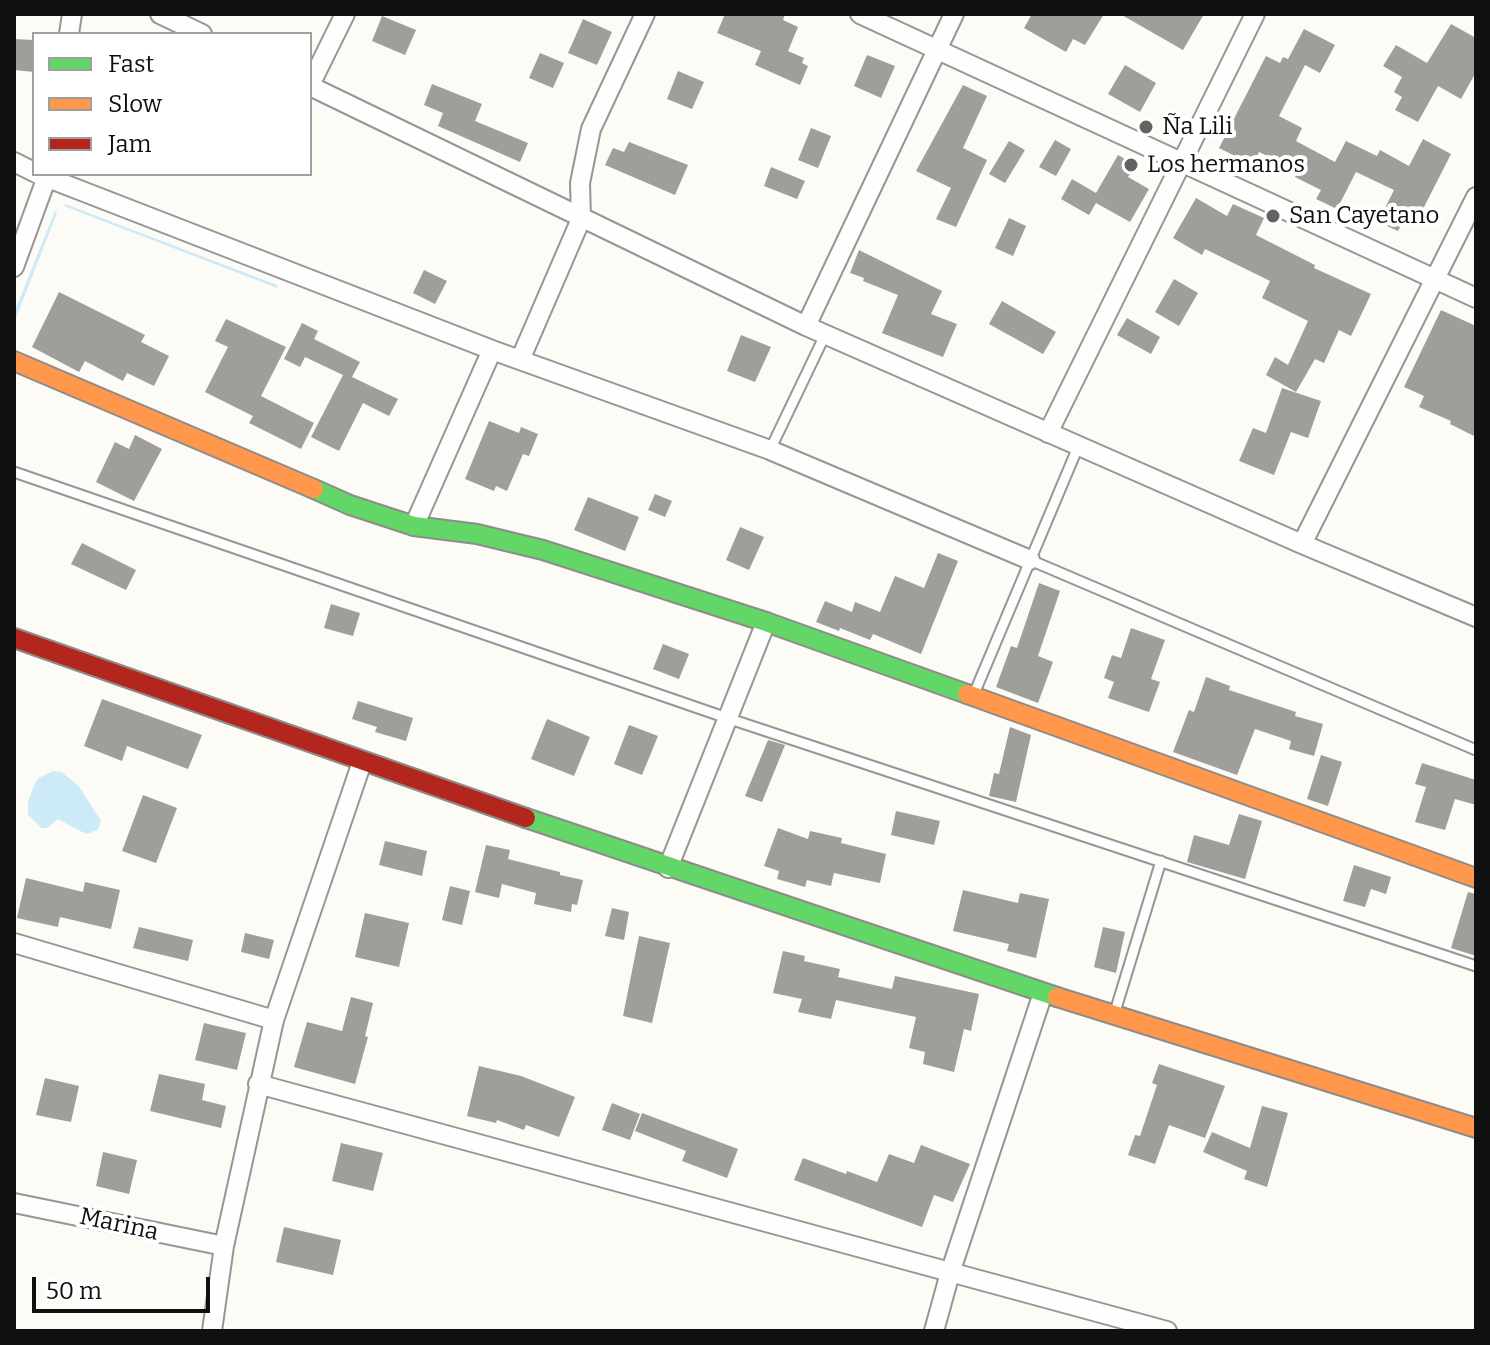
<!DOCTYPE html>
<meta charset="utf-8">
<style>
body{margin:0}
#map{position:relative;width:1490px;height:1345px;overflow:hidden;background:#fcfbf6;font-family:Bitter,serif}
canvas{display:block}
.frame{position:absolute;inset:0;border:16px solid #101010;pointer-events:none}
.legend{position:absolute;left:32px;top:32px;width:280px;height:144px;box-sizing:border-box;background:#fff;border:2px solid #9f9f9f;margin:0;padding:10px 14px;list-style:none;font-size:24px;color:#101010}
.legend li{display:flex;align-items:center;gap:16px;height:40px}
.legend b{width:40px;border:2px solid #9f9f9f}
.scale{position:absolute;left:32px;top:1277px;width:178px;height:36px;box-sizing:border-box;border:4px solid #101010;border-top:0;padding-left:10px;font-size:24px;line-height:28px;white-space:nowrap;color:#101010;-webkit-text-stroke:6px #fff;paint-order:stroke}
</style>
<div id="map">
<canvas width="1490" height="1345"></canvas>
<div class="frame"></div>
<ul class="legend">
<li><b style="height:10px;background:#63d668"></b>Fast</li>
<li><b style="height:10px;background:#ff974d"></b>Slow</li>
<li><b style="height:10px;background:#b3261e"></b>Jam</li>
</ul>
<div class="scale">50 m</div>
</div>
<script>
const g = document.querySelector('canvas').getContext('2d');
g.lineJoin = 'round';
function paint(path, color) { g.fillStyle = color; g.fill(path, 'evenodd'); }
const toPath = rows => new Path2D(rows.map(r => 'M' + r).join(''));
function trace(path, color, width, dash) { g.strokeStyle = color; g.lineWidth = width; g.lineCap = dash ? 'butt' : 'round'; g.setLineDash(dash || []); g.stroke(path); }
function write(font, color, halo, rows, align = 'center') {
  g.font = font + ' Bitter,serif'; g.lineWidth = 8; g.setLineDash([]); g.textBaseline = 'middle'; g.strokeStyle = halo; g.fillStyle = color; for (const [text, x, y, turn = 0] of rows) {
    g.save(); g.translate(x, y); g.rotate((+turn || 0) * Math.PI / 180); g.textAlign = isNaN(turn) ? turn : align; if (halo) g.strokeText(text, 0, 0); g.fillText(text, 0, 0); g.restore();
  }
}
paint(toPath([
 [65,204,277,285,277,288,64,206],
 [55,211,57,213,14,323,14,313],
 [53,771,61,772,78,785,101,821,98,830,86,834,58,819,47,828,42,828,28,815,28,802,35,783,39,778]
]), '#cceaf7');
paint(toPath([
 [725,14,785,14,783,20,798,27,788,51,804,58,802,63,808,66,800,85,755,65,761,51,717,33],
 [1032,14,1104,14,1085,45,1073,39,1066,52,1024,28],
 [1120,14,1204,14,1183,50],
 [382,16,416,30,405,55,372,41],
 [583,19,612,32,597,65,568,53],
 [1451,24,1476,38,1476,72,1461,99,1438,86,1418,122,1395,110,1402,97,1394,92,1402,77,1383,66,1396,45,1427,63],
 [1304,29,1335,45,1320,73,1305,65,1279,116,1302,128,1296,141,1335,162,1346,141,1377,156,1380,150,1409,166,1423,139,1451,154,1422,211,1411,206,1398,231,1378,222,1394,190,1356,172,1337,209,1316,199,1321,190,1295,177,1298,171,1259,152,1253,165,1219,148,1266,56,1280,63,1283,57,1288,59],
 [14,39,34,40,34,72,14,70],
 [540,53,564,63,553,88,529,78],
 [867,55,895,66,881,98,854,86],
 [1125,65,1156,83,1140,112,1108,94],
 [678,71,704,82,692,109,667,99],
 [432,84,482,104,475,121,528,143,520,162,438,126,443,113,424,105],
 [963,85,987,96,963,148,987,160,956,227,936,219,951,188,916,171],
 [811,128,831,136,818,168,798,160],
 [1055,140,1071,149,1056,176,1039,167],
 [1009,141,1025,150,1005,183,989,174],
 [629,142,688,165,675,195,605,165,613,148,624,152],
 [1118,155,1136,165,1128,177,1149,189,1130,222,1096,203,1089,215,1061,199,1072,179,1096,193],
 [771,167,805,181,797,199,764,186],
 [1196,198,1227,216,1233,204,1264,218,1256,235,1315,265,1314,268,1371,294,1351,336,1339,330,1324,363,1315,359,1296,392,1266,375,1275,357,1288,365,1308,321,1262,298,1270,281,1205,249,1202,255,1173,238],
 [1009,218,1026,226,1013,256,995,248],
 [859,250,942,291,931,314,957,324,943,357,882,333,898,295,863,281,864,278,850,273],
 [424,270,447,281,435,304,413,293],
 [1174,279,1198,293,1179,326,1155,312],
 [59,292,145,335,141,342,169,356,154,386,127,373,123,381,85,361,79,372,32,347],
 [1002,301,1056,332,1043,354,989,324],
 [1441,310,1476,326,1476,437,1450,424,1451,421,1419,407,1424,396,1404,387],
 [1127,318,1160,337,1151,354,1117,335],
 [226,319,286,347,261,396,314,423,301,449,249,423,253,416,205,392,228,347,215,341],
 [302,323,318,331,314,339,360,362,352,377,398,399,389,416,363,403,339,451,311,437,343,375,305,357,300,367,284,359],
 [741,335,771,347,755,382,727,371],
 [1282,388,1321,401,1308,438,1291,432,1274,475,1239,461,1253,428,1266,433],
 [489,421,519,433,521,427,538,434,529,456,523,454,507,491,496,486,494,491,465,479],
 [135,435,162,449,134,501,96,482,115,442,129,449],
 [655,494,672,501,665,517,648,510],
 [588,497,639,517,625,551,574,530],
 [740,527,764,537,749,570,726,560],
 [82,543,136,570,126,590,71,564],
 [938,553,958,561,921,654,873,634,870,640,840,628,839,631,816,622,825,601,852,612,855,602,880,612,895,576,924,588],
 [1039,583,1060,591,1038,656,1053,662,1038,703,996,687,1011,646,1017,648],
 [331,604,360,613,353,636,324,628],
 [1131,628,1165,640,1151,679,1160,682,1149,712,1108,698,1114,682,1104,678,1112,655,1121,658],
 [663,644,689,654,679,679,653,669],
 [1206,677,1230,686,1229,690,1296,712,1295,716,1323,724,1314,756,1289,749,1291,741,1255,729,1237,775,1173,752,1189,710,1194,712],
 [102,699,202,735,188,769,127,746,122,761,84,746],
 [358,701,413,718,406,741,375,732,377,727,352,719],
 [547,719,590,737,574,776,531,759],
 [629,725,658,736,642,775,614,764],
 [1010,727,1031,735,1016,802,989,796,994,773,999,774],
 [768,740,785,745,762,802,745,796],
 [1321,755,1342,762,1328,806,1307,799],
 [1422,763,1476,780,1476,805,1455,799,1445,830,1415,822,1426,787,1415,784],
 [143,795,177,808,156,863,122,851],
 [896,811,940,821,934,845,891,835],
 [1239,814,1262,821,1245,879,1187,862,1194,835,1229,845],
 [778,828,808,839,810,831,842,838,841,843,886,854,880,883,834,873,831,886,807,880,805,887,777,879,779,871,764,866],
 [385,841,427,851,422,876,379,865],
 [486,845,510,850,508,859,560,872,560,875,583,880,577,905,572,904,571,912,534,904,536,893,502,884,499,898,475,892],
 [1354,865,1391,877,1386,894,1371,889,1365,907,1343,901],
 [26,878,83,892,85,882,120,890,111,929,60,917,58,927,17,918],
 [450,886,470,891,462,925,442,920],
 [963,890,1018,903,1020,893,1049,899,1036,958,1007,951,1009,944,953,931],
 [1468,892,1476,894,1476,956,1451,948],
 [612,908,629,912,624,940,605,936],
 [365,913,409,923,399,967,355,957],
 [139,927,193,940,188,961,133,948],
 [1103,927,1125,932,1116,973,1094,967],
 [245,933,274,940,269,959,241,952],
 [639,936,670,943,652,1023,623,1016],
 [783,951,805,956,804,961,840,969,838,977,892,989,895,976,979,994,971,1031,964,1029,954,1072,923,1064,925,1052,909,1048,916,1017,836,1000,831,1019,798,1012,802,999,773,993],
 [351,997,373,1003,365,1036,368,1037,355,1084,294,1067,307,1022,342,1031],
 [204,1023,246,1033,237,1070,195,1060],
 [1159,1064,1225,1086,1205,1138,1169,1125,1155,1164,1128,1155,1135,1135,1140,1136,1157,1085,1152,1083],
 [479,1066,521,1076,575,1097,559,1137,526,1125,524,1130,497,1120,496,1123,467,1116],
 [159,1074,205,1084,202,1100,226,1106,221,1128,150,1111],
 [45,1078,79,1086,71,1122,36,1115],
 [612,1103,640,1114,630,1140,602,1130],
 [1262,1106,1288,1113,1267,1187,1244,1179,1247,1171,1203,1152,1212,1132,1250,1148],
 [642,1113,738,1149,727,1178,682,1161,686,1151,635,1131],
 [341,1143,383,1153,373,1191,332,1181],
 [921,1145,970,1164,953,1202,934,1195,922,1227,794,1180,803,1158,846,1174,847,1171,877,1182,889,1154,914,1163],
 [103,1152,137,1160,129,1194,96,1186],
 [284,1227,341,1240,333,1275,276,1262]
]), '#a09e9b');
const lane = toPath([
 [770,450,825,335],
 [14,472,727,718,1476,966],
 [1030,560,1476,750],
 [974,694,1078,447],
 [1114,1015,1161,861]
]);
const street = toPath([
 [160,14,202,34],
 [860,14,1476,298],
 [69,34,72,14],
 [310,85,345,14],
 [310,86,806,326,1302,544,1476,617],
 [14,162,34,172],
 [38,174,492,350,770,450,1030,560],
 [14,267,48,174],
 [806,326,954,14],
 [520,360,581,219,580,183,591,129,645,14],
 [1048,433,1255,14],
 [414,526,492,350],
 [1302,544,1476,197],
 [668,868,766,622],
 [14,943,274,1020],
 [258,1084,1167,1331],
 [14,1203,224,1246],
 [212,1331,224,1246,274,1020,362,762],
 [934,1331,950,1273,1043,993]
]);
const fast = toPath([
 [314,489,350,505,414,526,477,534,543,550,766,622,967,694],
 [526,818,1057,997]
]);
const slow = toPath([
 [14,361,314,489],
 [967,694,1476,878],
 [1057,997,1476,1128]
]);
const jam = toPath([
 [14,638,526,818]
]);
trace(lane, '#969694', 13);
trace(street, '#969694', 22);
trace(fast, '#8d8c8a', 22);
trace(slow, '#8d8c8a', 22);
trace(jam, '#8d8c8a', 22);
trace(lane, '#fffefe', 9);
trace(street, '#fffefe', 18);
trace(fast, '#63d668', 18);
trace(slow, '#ff974d', 18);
trace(jam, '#b3261e', 18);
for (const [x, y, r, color] of [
 [1146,127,8,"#636260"],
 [1131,165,8,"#636260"],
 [1273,216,8,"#636260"]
]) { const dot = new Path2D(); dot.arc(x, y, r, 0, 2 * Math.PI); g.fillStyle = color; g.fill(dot); trace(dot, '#fff', 3); }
write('24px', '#101010', '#fff', [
 ["Ña Lili",1162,127],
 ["Los hermanos",1147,165],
 ["San Cayetano",1289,216]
], 'left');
write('24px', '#101010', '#fff', [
 ["Marina",119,1225,12]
]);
</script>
